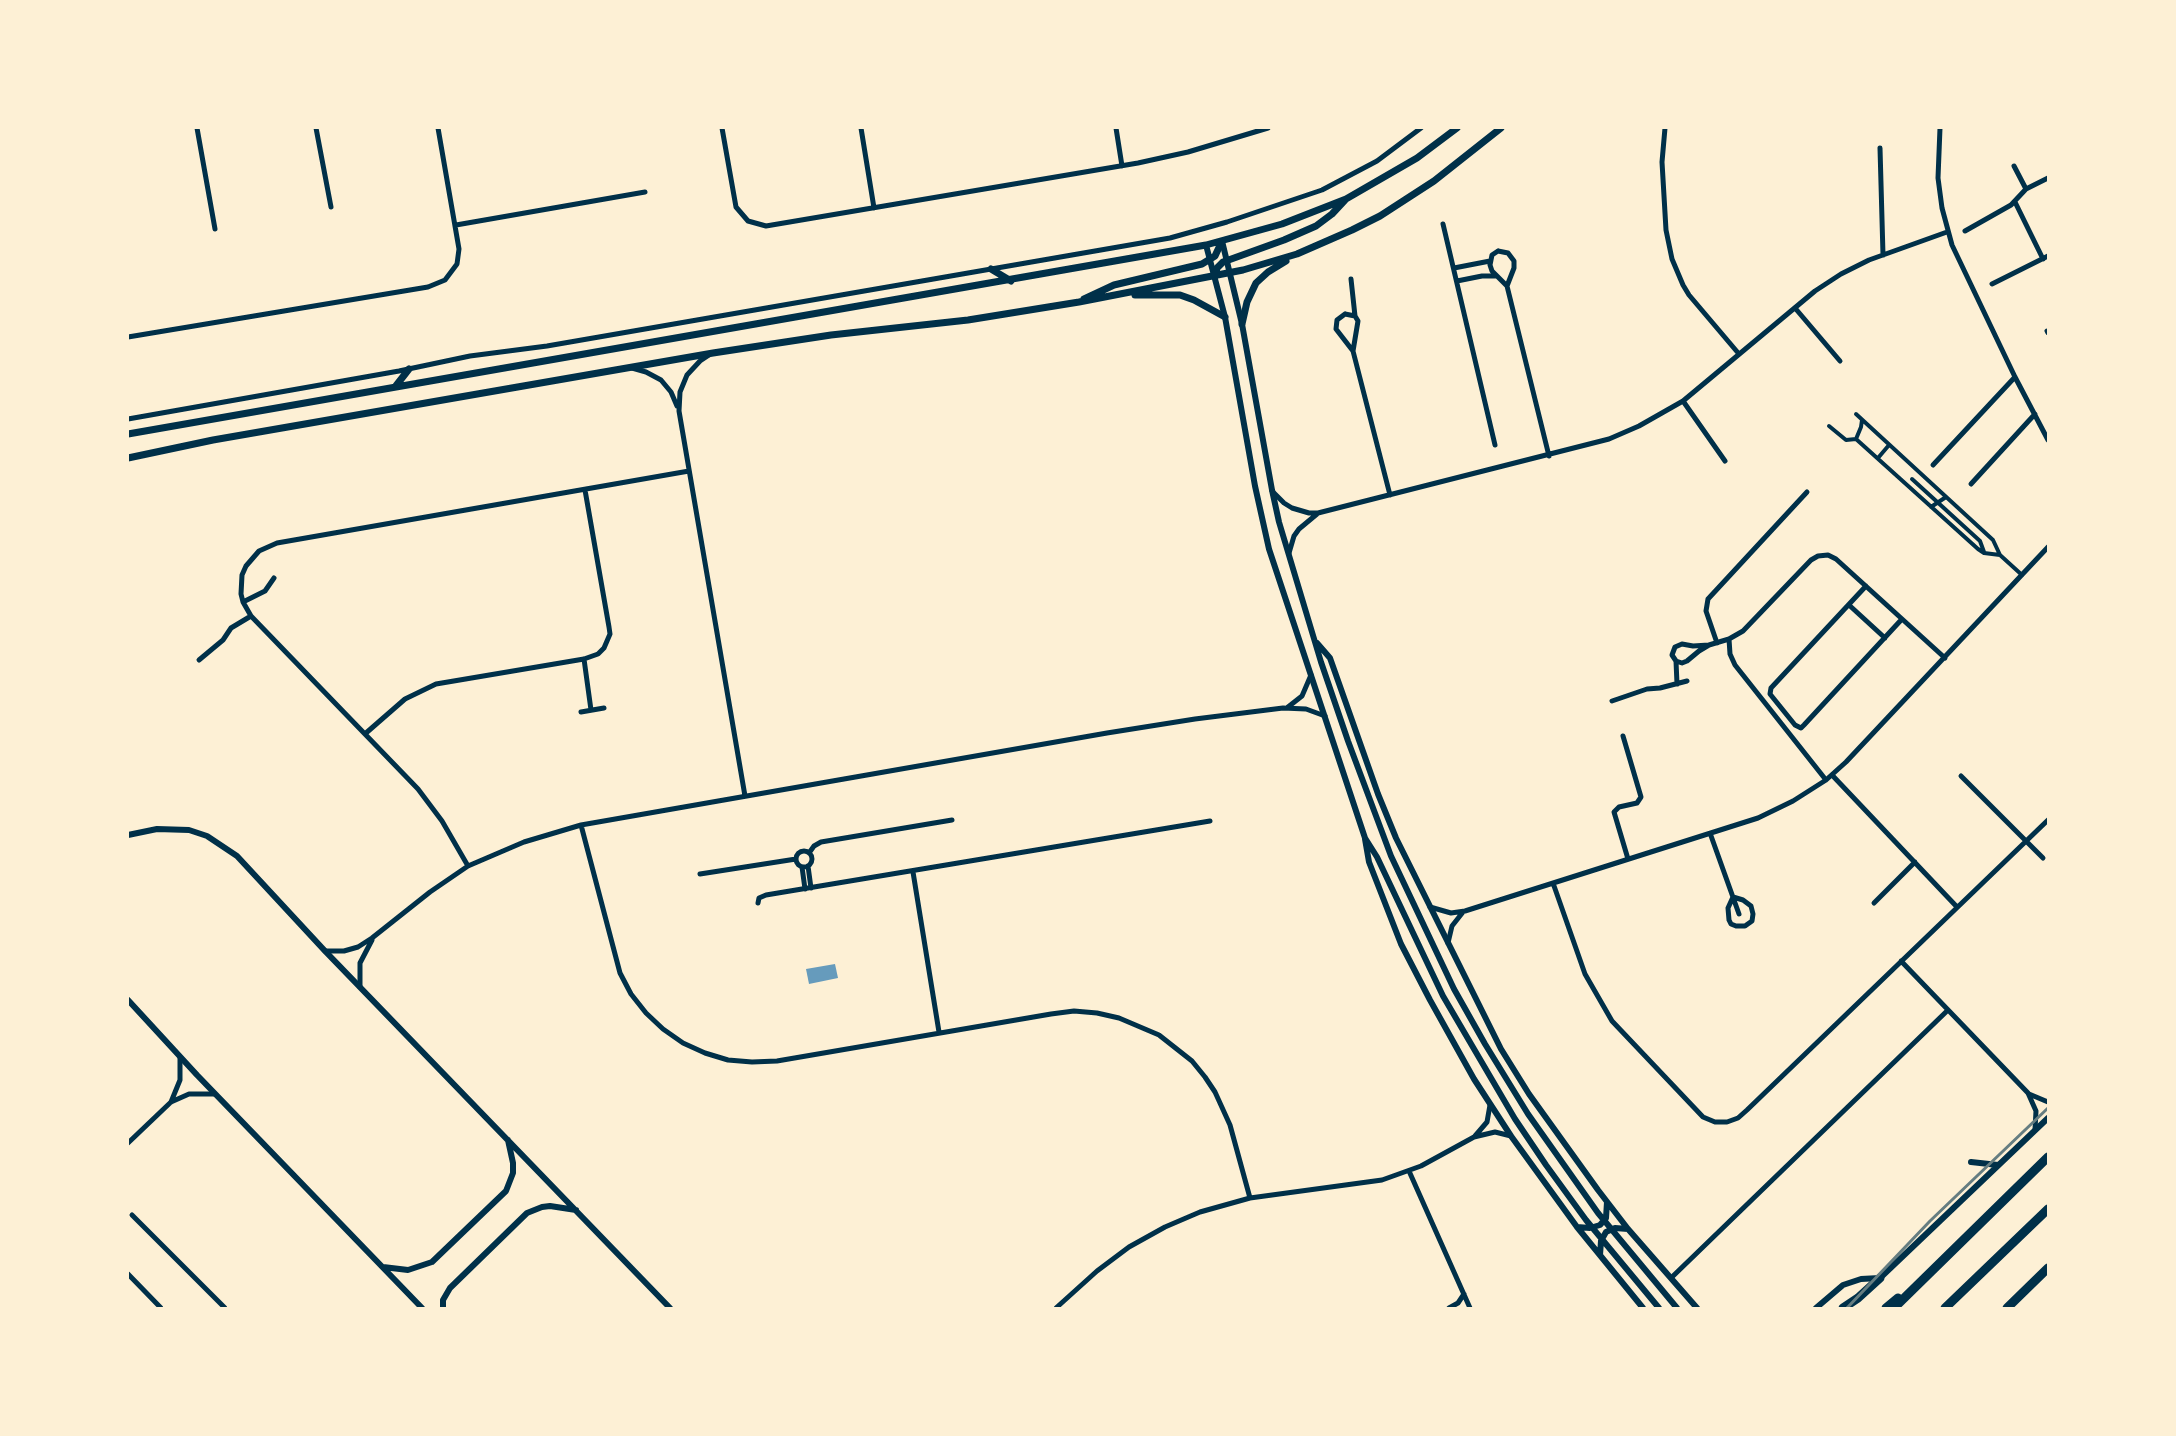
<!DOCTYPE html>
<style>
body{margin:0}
#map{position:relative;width:2176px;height:1436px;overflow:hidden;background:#fdf0d5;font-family:"Fira Sans Condensed",sans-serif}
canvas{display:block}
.frame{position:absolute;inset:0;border:129px solid #fdf0d5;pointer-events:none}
</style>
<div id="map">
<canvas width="2176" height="1436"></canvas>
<div class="frame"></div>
</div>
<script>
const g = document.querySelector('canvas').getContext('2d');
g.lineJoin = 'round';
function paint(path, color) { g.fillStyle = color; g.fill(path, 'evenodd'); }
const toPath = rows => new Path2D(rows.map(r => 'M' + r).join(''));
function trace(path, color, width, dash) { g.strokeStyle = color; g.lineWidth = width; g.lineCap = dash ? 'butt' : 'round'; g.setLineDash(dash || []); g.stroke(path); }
paint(toPath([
 [835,964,838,978,809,984,806,969]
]), '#669bbc');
trace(toPath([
 [1856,414,1993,540,2000,555],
 [1829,426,1846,440,1856,439,1978,549,1984,553,2000,555,2022,575],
 [1856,439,1861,427,1862,420],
 [1878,458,1889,445],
 [1912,479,1980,541,1984,552],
 [1931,507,1946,497]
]), '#003049', 4);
trace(toPath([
 [197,128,215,229],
 [316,128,331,207],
 [722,128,736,207,748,221,766,226,1138,163,1188,152,1268,128],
 [861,128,874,208],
 [1116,128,1122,166],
 [1665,128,1662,162,1666,230,1672,259,1683,285,1689,295,1739,354],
 [1940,128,1938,178,1942,208,1952,245,2015,377,2048,440],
 [1880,148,1883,255],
 [2014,166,2026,189],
 [2015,202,2043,259],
 [1443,224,1495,445],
 [456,225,645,192],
 [1965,231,2011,205,2026,189,2048,178],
 [1498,251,1508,253,1514,261,1514,268,1507,286,1492,271,1490,265,1492,255,1498,251],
 [1454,268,1490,261],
 [1351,279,1355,316],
 [1457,281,1482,276,1496,276],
 [1992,284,2048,256],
 [1507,286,1549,456],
 [1795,308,1840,361],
 [1345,314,1355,316,1358,321,1353,351,1336,329,1337,320,1345,314],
 [2047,331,2048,333],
 [128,337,428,287,445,280,457,264,459,249,438,128],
 [1353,351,1390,495],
 [709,355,700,361,687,375,680,392,679,411,745,796],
 [632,368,646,372,661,380,671,392,677,406],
 [1683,401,1725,461],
 [128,419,399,371,470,356,547,346,1170,238,1227,222,1322,190,1377,161,1421,128],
 [1933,465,2015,377],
 [1971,484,2035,414],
 [1272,491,1284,503,1292,508,1309,513,1318,513,1609,439,1639,426,1683,401,1815,291,1841,274,1869,260,1947,232],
 [1289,553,1294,536,1299,529,1317,514],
 [1866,586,1771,688,1770,694,1795,725,1801,728,1804,725,1902,619],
 [243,602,265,591,274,578],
 [1849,605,1885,638],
 [1729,639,1730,654,1735,665,1826,780],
 [1717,643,1706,611,1708,599,1807,492],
 [1682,644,1693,646,1709,645,1699,651,1687,661,1682,663,1676,661,1672,655,1675,647,1682,644],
 [1709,645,1729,639,1743,631,1811,560,1818,556,1828,555,1836,559,1945,658],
 [584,659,591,710],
 [199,660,223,640,231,628,251,616],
 [1676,661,1677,684],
 [1612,701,1647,689,1660,688,1687,681],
 [1288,707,1302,696,1311,675],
 [581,712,604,708],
 [366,733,405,699,436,684,584,659,598,654,604,648,610,634,609,627,585,490],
 [1623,736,1641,797,1637,803,1619,807,1614,812,1628,859],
 [1832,775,1957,907],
 [1961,776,2043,858],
 [581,825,620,973,631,994,646,1013,663,1029,683,1043,705,1053,728,1060,752,1062,777,1061,1051,1014,1074,1011,1097,1013,1119,1018,1159,1035,1192,1061,1205,1077,1215,1092,1230,1125,1250,1198],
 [1710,833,1739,914],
 '796 859a8 8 0 1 1 16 0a8 8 0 1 1-16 0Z',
 [809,853,814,846,821,842,952,820],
 [468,866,442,821,418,789,251,616,243,602,241,594,242,575,246,566,259,551,277,543,689,471],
 [808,866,811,888],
 [802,867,805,889],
 [913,872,939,1032],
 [700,874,796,859],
 [1553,883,1585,974,1612,1021,1703,1117,1715,1122,1727,1122,1738,1118,1747,1110,2048,820],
 [1733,897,1743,900,1751,906,1753,914,1752,921,1745,926,1736,926,1731,924,1729,920,1728,908,1733,897],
 [758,903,759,898,766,895,1210,821],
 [1874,903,1915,862],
 [1430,907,1451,913,1465,911,1758,818,1793,801,1826,780,1846,762,2048,547],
 [1448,943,1452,926,1463,912],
 [325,951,344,951,358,947,372,938,430,892,468,866,524,842,581,825,1107,733,1195,719,1283,708,1306,709,1325,716],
 [1901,961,2028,1093,2036,1111,2035,1130],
 [360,987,360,963,372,940],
 [2029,1094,2048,1102],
 [171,1102,180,1080,180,1057],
 [1475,1136,1487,1122,1490,1105],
 [128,1143,171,1102,189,1094,215,1094],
 [1409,1171,1470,1308],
 [132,1215,225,1308],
 [128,1274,161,1308],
 [1671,1278,1948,1010],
 [1056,1308,1097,1271,1129,1247,1165,1227,1200,1212,1250,1198,1382,1180,1421,1166,1474,1137,1495,1132,1511,1136],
 [1449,1308,1458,1303,1464,1294]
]), '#003049', 5);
trace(toPath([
 [1222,241,1242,324,1272,490,1279,522,1321,662,1348,741,1391,856,1454,989,1485,1044,1528,1114,1598,1213,1677,1308],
 [1206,245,1225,317,1255,486,1269,549,1365,838,1377,857,1443,996,1515,1119,1546,1165,1586,1220,1659,1308],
 [1317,643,1330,658,1378,794,1396,838,1501,1049,1529,1094,1598,1190,1628,1229,1697,1308],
 [128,835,157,829,189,830,207,836,237,856,325,951,670,1308],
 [1365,839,1369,862,1401,944,1430,1000,1474,1079,1511,1136,1577,1227,1643,1308],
 [128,1000,197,1075,422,1308],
 [1971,1162,1998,1165],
 [1577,1227,1590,1228,1600,1225,1606,1218,1607,1202],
 [1600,1255,1601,1241,1606,1232,1615,1228,1628,1229],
 [383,1267,408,1270,432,1262,506,1191,513,1173,513,1163,508,1140],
 [443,1308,443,1300,450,1288,527,1213,542,1207,550,1206,576,1210],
 [1816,1308,1843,1285,1861,1279,1880,1278,2048,1118]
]), '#003049', 6);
trace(toPath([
 [991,269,1011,281],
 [1215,277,1217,268,1223,262,1284,240,1316,226,1332,214,1345,200],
 [1135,295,1180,295,1194,300,1225,317],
 [1084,299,1114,285,1202,264,1215,256,1222,241],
 [1242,324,1247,302,1256,283,1268,272,1286,261],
 [395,387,409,369],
 [128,434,1206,245,1282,224,1346,199,1417,158,1457,128],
 [128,458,213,440,713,353,831,335,968,320,1079,302,1243,270,1297,254,1352,230,1380,216,1434,181,1501,128]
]), '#003049', 7);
trace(toPath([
 [1843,1308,1858,1298,1880,1278],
 [1886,1308,1898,1298],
 [1894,1308,2048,1157],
 [1945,1308,2048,1209],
 [2007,1308,2048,1268]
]), '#003049', 9);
trace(toPath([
 [1847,1308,1930,1221,2048,1108]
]), '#657d81', 3);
</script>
